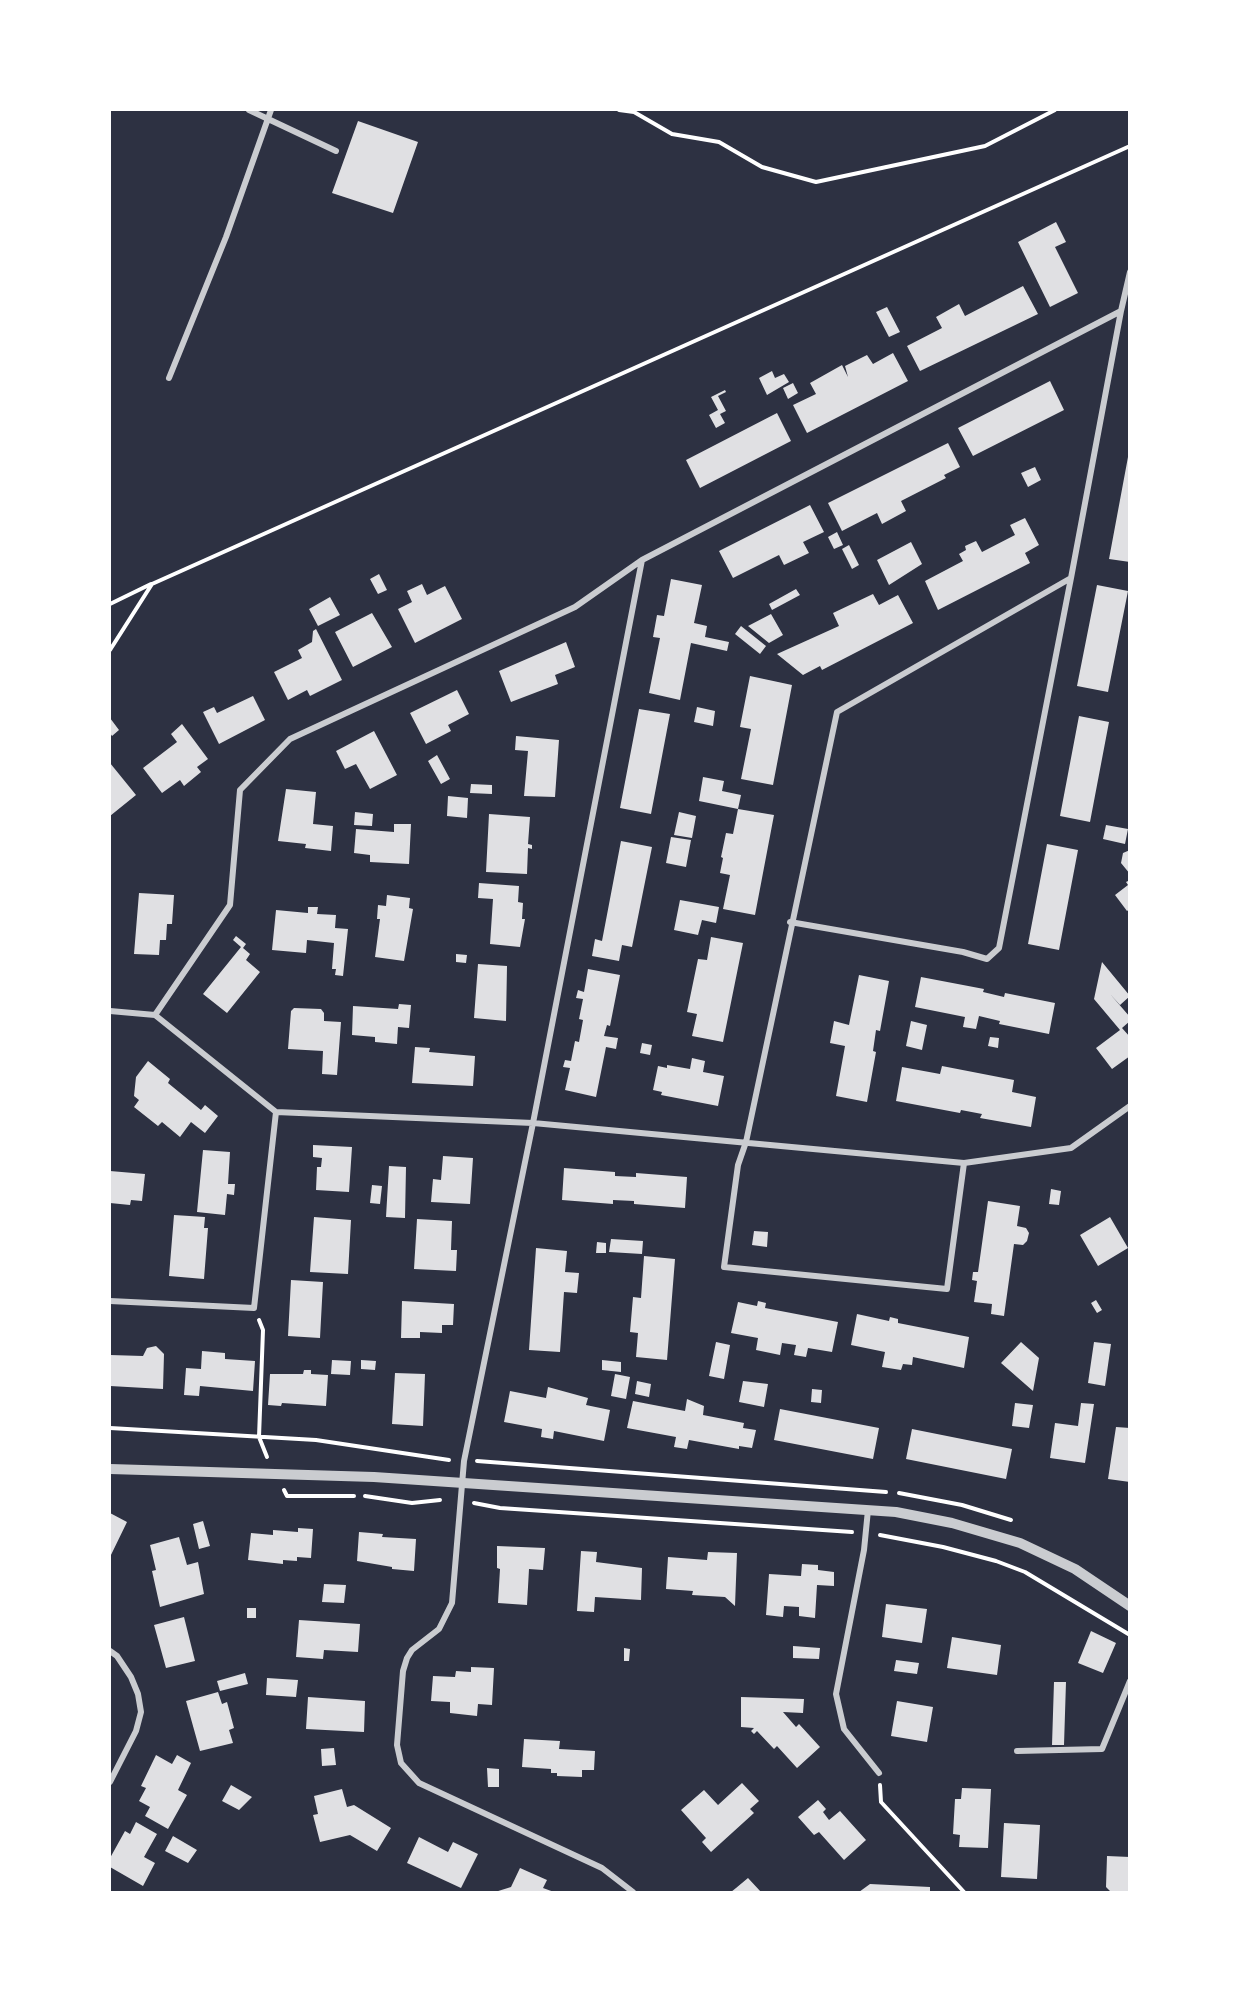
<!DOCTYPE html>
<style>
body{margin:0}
#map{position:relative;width:1239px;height:2002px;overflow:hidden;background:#2d3142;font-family:Cabin,sans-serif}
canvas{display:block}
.frame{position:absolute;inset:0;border:111px solid #fff;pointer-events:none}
</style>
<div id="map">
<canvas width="1239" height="2002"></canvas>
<div class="frame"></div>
</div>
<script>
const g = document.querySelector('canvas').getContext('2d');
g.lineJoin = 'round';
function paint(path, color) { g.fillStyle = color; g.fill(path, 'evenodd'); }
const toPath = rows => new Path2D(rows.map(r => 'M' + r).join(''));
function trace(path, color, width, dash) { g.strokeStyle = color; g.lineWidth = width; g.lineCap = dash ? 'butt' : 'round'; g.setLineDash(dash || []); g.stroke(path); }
paint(toPath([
 [358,121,418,142,393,213,332,193],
 [1056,222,1066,242,1055,247,1078,293,1050,307,1018,242],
 [1023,286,1038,314,920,371,907,346,942,328,936,317,959,304,965,316],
 [887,307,900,332,889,337,876,312],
 [893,353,908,381,807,433,793,405,816,394,810,383,842,365,848,377,845,366,867,355,873,364],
 [772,371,775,378,784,374,789,382,767,395,759,378],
 [1050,381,1064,410,973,456,958,428],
 [793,383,798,393,788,399,783,388],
 [725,390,726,392,718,396,726,411,720,414,725,423,716,428,709,415,718,410,711,397],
 [777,413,791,441,700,488,686,460],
 [948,443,960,467,944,475,946,478,901,501,906,511,882,524,877,513,842,531,828,503],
 [1128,457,1130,458,1130,562,1109,559],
 [1035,467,1041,480,1028,487,1021,473],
 [810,505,824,532,803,542,809,553,784,565,779,555,733,578,719,551],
 [1025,518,1039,545,1025,553,1030,563,938,610,925,581,963,561,959,554,966,550,965,546,976,541,982,552,1015,535,1010,525],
 [837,532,843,545,834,549,828,537],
 [911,542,922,564,889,585,877,560],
 [849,545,859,565,852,569,842,549],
 [379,574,387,590,378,594,370,579],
 [671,579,702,585,694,623,707,626,705,637,729,642,727,651,691,643,680,700,649,693,660,638,653,637,657,615,664,616],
 [422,584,427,595,445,586,462,619,415,643,398,609,412,602,407,591],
 [1097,585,1128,591,1108,692,1077,686],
 [796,589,800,595,772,610,769,604],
 [873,594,879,605,898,595,913,623,822,670,820,666,803,675,777,654,839,626,833,613],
 [330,597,340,615,318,626,309,609],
 [372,613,392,647,353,667,335,632],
 [771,614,783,635,769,643,748,626],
 [741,626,766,646,760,654,735,634],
 [316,629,342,680,310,696,307,690,288,700,274,672,302,658,298,650,312,642,313,631],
 [566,642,575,667,555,675,558,684,511,702,499,671],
 [750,676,792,685,773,785,741,779,751,729,740,727],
 [457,690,469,714,448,725,451,731,426,744,410,713],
 [253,696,265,720,219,744,203,712,214,707,217,713],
 [697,707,715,711,713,726,694,722],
 [639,709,670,714,651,814,620,808],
 [1079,716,1109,722,1090,822,1060,816],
 [110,718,119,730,112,736,110,733],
 [182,724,208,759,197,767,201,772,184,786,180,780,162,793,143,768,177,742,171,734],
 [374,731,397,775,370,789,356,764,345,769,336,751],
 [516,736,559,740,555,797,524,796,528,751,515,750],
 [437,755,450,779,441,784,428,761],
 [110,763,136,795,110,816],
 [703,777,724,781,722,791,741,795,738,809,699,801],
 [471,784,492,785,492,794,470,793],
 [286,789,316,792,313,824,333,826,331,851,305,848,306,844,278,841],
 [448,796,468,798,467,818,447,816],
 [738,809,774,815,755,915,723,909,730,875,720,873,723,858,721,857,726,833,733,834],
 [355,812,373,814,372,826,354,825],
 [679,812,696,816,692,838,674,835],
 [489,814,530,817,528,844,532,845,532,849,528,848,527,874,486,872],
 [394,824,411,824,409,864,370,862,370,855,354,853,356,829,394,832],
 [1106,825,1128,829,1125,844,1103,839],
 [671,837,691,840,686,867,666,863],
 [621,841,652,847,632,947,622,945,619,961,592,956,595,939,602,941],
 [1047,844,1078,850,1059,950,1028,944],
 [1130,850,1130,874,1121,863,1123,853],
 [1130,880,1130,909,1127,911,1115,895,1128,885,1126,882],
 [479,883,519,886,518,902,523,903,522,919,525,919,520,947,490,944,493,899,478,898],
 [139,893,174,895,172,924,167,924,166,940,160,940,159,955,134,954],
 [387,895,410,898,409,908,413,909,404,961,375,957,380,919,377,919,378,905,386,906],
 [680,900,719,907,716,923,702,920,698,935,674,930],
 [308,907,318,907,317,914,336,915,335,928,348,929,343,976,335,975,336,969,332,969,334,943,307,940,306,953,272,950,276,910,308,913],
 [236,936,246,944,243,948,250,954,246,960,260,972,227,1013,203,994,241,947,233,940],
 [711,937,743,943,723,1042,692,1036,697,1014,687,1012,698,959,707,960],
 [456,954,467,955,466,963,456,962],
 [1102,962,1130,996,1120,1005,1110,994,1130,1017,1130,1021,1122,1028,1130,1037,1130,1056,1112,1069,1096,1048,1120,1030,1094,999],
 [478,964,507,966,506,1021,474,1018],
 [588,969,620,975,610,1026,607,1025,604,1036,618,1038,616,1049,606,1047,596,1097,565,1090,570,1068,563,1067,565,1060,571,1061,575,1041,579,1042,583,1020,579,1019,583,999,576,998,578,990,584,992],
 [859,975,889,981,880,1031,876,1030,873,1051,876,1052,867,1102,836,1096,845,1046,830,1043,834,1021,849,1025],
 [921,977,984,989,983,992,1004,997,1005,993,1055,1003,1049,1034,999,1024,1000,1021,979,1016,976,1029,963,1027,965,1017,915,1007],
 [399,1004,411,1005,409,1028,398,1027,397,1044,375,1042,375,1037,352,1035,353,1006,398,1009],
 [294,1008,321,1009,324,1013,324,1021,341,1022,337,1075,322,1074,323,1051,288,1049,291,1011],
 [911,1021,927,1025,922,1050,906,1046],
 [990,1037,999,1038,998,1048,988,1046],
 [642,1043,652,1045,650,1055,640,1053],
 [415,1047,430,1048,429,1052,475,1056,473,1086,412,1083],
 [692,1058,705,1061,703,1072,724,1076,718,1106,661,1095,662,1092,653,1090,658,1066,667,1068,667,1065,690,1069],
 [148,1061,170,1079,168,1083,201,1110,205,1105,218,1116,205,1133,191,1122,180,1137,162,1122,158,1126,134,1107,139,1100,134,1096,136,1077],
 [942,1066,1014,1080,1012,1092,1036,1097,1031,1127,980,1118,982,1114,961,1110,960,1113,896,1101,902,1067,940,1074],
 [313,1145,352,1147,349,1192,316,1190,317,1167,321,1167,322,1158,313,1157],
 [203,1150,230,1152,228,1184,235,1184,234,1195,227,1194,225,1215,197,1212],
 [443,1156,473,1158,470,1204,431,1202,433,1179,441,1180],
 [389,1166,406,1167,405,1218,386,1217],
 [564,1168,615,1172,615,1176,636,1177,636,1173,687,1177,685,1208,634,1204,634,1201,613,1200,613,1204,562,1200],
 [110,1171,145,1174,142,1201,131,1200,130,1205,110,1203],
 [372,1185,382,1186,380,1204,370,1203],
 [1051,1189,1061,1191,1059,1205,1049,1204],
 [988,1201,1020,1206,1017,1226,1026,1228,1029,1233,1027,1241,1023,1245,1014,1244,1004,1316,991,1314,992,1304,974,1302,977,1281,972,1280,973,1272,978,1272],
 [174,1215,205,1217,204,1228,208,1228,204,1279,169,1276],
 [314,1217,351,1220,348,1274,310,1272],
 [1110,1217,1128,1248,1098,1266,1080,1235],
 [417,1219,452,1221,451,1250,457,1250,456,1271,414,1269],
 [754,1231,768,1232,767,1247,752,1245],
 [611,1239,643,1241,642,1254,609,1252],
 [597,1242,606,1243,606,1253,596,1253],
 [536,1248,567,1251,565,1272,579,1273,577,1293,564,1292,560,1352,529,1350],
 [644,1256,675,1259,667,1360,636,1357,638,1333,630,1332,633,1297,641,1298],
 [291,1280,323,1282,320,1338,288,1336],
 [1096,1300,1102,1310,1097,1313,1091,1303],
 [402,1301,454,1304,453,1325,442,1325,442,1333,420,1332,420,1338,401,1338],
 [758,1301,766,1303,765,1308,838,1322,832,1352,808,1348,806,1357,794,1355,796,1345,782,1343,780,1355,756,1350,758,1338,731,1333,738,1302,757,1306],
 [857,1314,889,1321,890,1317,898,1319,898,1323,969,1337,964,1368,913,1357,912,1365,903,1364,901,1370,882,1367,885,1352,851,1345],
 [716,1342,730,1345,724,1379,709,1376],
 [1021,1342,1039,1358,1033,1391,1001,1363],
 [1094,1342,1111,1344,1105,1386,1088,1383],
 [156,1346,164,1354,163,1389,110,1386,110,1355,143,1356,147,1348],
 [202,1351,225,1353,225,1359,255,1361,253,1391,200,1386,199,1396,184,1395,186,1368,201,1369],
 [332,1360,351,1361,350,1375,331,1374],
 [361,1360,376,1361,375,1370,361,1369],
 [602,1360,621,1362,621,1372,602,1370],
 [304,1370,311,1370,311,1374,328,1375,326,1406,282,1403,281,1406,268,1405,270,1374,303,1374],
 [395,1373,425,1374,423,1426,392,1424],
 [615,1374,630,1377,626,1399,611,1396],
 [637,1381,651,1384,649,1397,635,1394],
 [743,1381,768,1384,764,1407,739,1402],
 [548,1387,588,1398,586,1405,610,1410,604,1441,554,1431,553,1439,541,1437,542,1429,504,1422,510,1391,546,1398],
 [812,1389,822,1390,821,1403,811,1402],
 [687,1399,704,1406,703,1415,744,1423,743,1428,756,1430,752,1448,739,1446,739,1449,689,1440,687,1449,674,1447,676,1437,627,1428,633,1401,685,1411],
 [1015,1403,1033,1405,1029,1428,1012,1426],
 [1081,1403,1094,1404,1085,1463,1050,1458,1055,1423,1078,1426],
 [780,1409,879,1428,873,1459,774,1440],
 [1116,1427,1130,1428,1130,1482,1108,1479],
 [912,1429,1012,1449,1006,1479,906,1459],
 [110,1513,127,1522,110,1557],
 [203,1521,210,1546,199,1549,193,1524],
 [298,1528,313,1529,311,1558,297,1557,297,1561,283,1560,283,1564,248,1560,251,1533,273,1535,273,1530,298,1532],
 [359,1532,383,1534,382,1537,416,1539,414,1571,392,1569,392,1567,357,1561],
 [179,1537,187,1565,198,1562,204,1594,160,1607,152,1571,156,1570,150,1545],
 [497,1546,545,1548,543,1570,529,1569,527,1605,498,1603,500,1569,497,1568],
 [581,1551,597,1552,596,1562,642,1568,641,1600,595,1597,594,1612,577,1611],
 [708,1552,737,1553,735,1606,725,1597,692,1595,693,1591,666,1589,668,1557,707,1560],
 [802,1564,818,1565,818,1570,834,1572,834,1586,817,1585,815,1618,799,1616,799,1607,784,1606,783,1617,766,1615,769,1574,801,1576],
 [324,1584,346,1585,344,1603,322,1602],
 [886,1604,927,1609,922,1643,882,1637],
 [247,1608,256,1608,256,1618,247,1618],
 [184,1617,195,1661,166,1668,154,1625],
 [299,1620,360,1624,358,1652,324,1650,323,1659,296,1657],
 [1091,1631,1116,1643,1103,1673,1078,1663],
 [952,1637,1001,1645,997,1675,947,1668],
 [793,1646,820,1648,819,1659,793,1658],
 [624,1648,630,1649,629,1661,624,1661],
 [896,1660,919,1663,917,1674,894,1671],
 [471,1667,494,1668,492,1705,478,1704,477,1716,450,1713,450,1702,431,1701,433,1676,455,1677,456,1671,471,1672],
 [245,1673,248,1684,220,1691,217,1681],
 [267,1678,298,1680,296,1697,266,1695],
 [1054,1682,1066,1682,1064,1745,1052,1745],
 [218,1692,222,1704,227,1702,234,1728,229,1730,233,1743,200,1751,186,1701],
 [308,1697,365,1701,364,1732,306,1729],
 [741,1697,804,1699,803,1713,783,1712,796,1727,799,1724,820,1747,797,1768,777,1746,774,1749,757,1731,754,1734,751,1731,754,1728,741,1727],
 [897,1701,933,1707,927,1742,891,1736],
 [524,1739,560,1741,559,1749,595,1751,594,1770,582,1770,582,1777,557,1776,557,1773,551,1773,551,1769,522,1767],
 [334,1748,336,1765,322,1766,321,1749],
 [156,1755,172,1764,177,1755,191,1763,178,1790,187,1795,168,1829,145,1816,150,1807,139,1801,146,1788,141,1786],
 [487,1768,499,1769,499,1787,488,1787],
 [742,1783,759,1801,750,1809,754,1813,711,1852,702,1842,706,1838,681,1810,704,1790,718,1805],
 [231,1785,252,1797,239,1810,222,1801],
 [962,1788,991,1789,988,1848,959,1847,960,1835,953,1834,955,1799,961,1799],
 [342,1789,347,1807,354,1805,391,1828,377,1851,350,1835,320,1842,313,1815,318,1814,314,1796],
 [818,1800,826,1809,823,1812,829,1820,840,1811,866,1840,844,1860,819,1832,814,1835,798,1817],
 [136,1822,157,1834,144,1857,155,1863,143,1886,110,1867,110,1858,125,1831,130,1834],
 [1004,1823,1040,1825,1037,1879,1001,1877],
 [173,1836,197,1850,188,1863,165,1851],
 [419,1837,448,1852,453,1842,478,1854,461,1888,407,1863],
 [1107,1856,1130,1857,1130,1892,1111,1892,1106,1887],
 [520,1868,547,1880,543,1888,554,1892,495,1892,511,1887],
 [748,1878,761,1892,731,1892,736,1888],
 [870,1884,930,1887,930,1892,859,1892]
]), '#e0e0e3');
trace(toPath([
 [619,110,634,112,672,134,719,142,762,167,816,182,985,146,1055,110],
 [110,604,151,584],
 [110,650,152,584,1130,146],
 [259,1320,263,1330,259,1437,267,1457],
 [110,1428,316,1440,449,1460],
 [477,1461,886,1492],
 [284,1490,287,1496,354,1496],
 [899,1493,962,1505,1011,1520],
 [365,1496,412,1503,440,1500],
 [474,1503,500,1508,852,1532],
 [880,1535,943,1547,996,1561,1025,1572,1130,1635],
 [880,1785,881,1802,964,1892]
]), '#fff', 4);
trace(toPath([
 [249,110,336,151],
 [169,378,226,237,271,110],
 [790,922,963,952,987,959,999,948,1071,578],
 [110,1011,155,1015,276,1112,533,1123,964,1163,1071,1148,1130,1106],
 [155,1015,230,905,240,790,290,739,575,607,642,560],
 [964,1163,947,1289,724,1267,738,1165,746,1142,837,712,1071,578,1121,311],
 [110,1301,254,1308,276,1112],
 [868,1510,864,1550,836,1694,844,1729,879,1773],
 [110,1651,117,1656,131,1677,138,1694,141,1712,136,1731,110,1782],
 [1017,1751,1102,1749,1130,1681],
 [633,1892,602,1868,419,1783,401,1763,397,1745,403,1671,407,1658,412,1650,439,1629,452,1603,464,1461,533,1123,642,560,1121,311,1130,272]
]), '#caccd0', 6);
trace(toPath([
 [110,1469,374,1477,896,1512,952,1523,1020,1543,1075,1569,1130,1606]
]), '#caccd0', 10);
</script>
